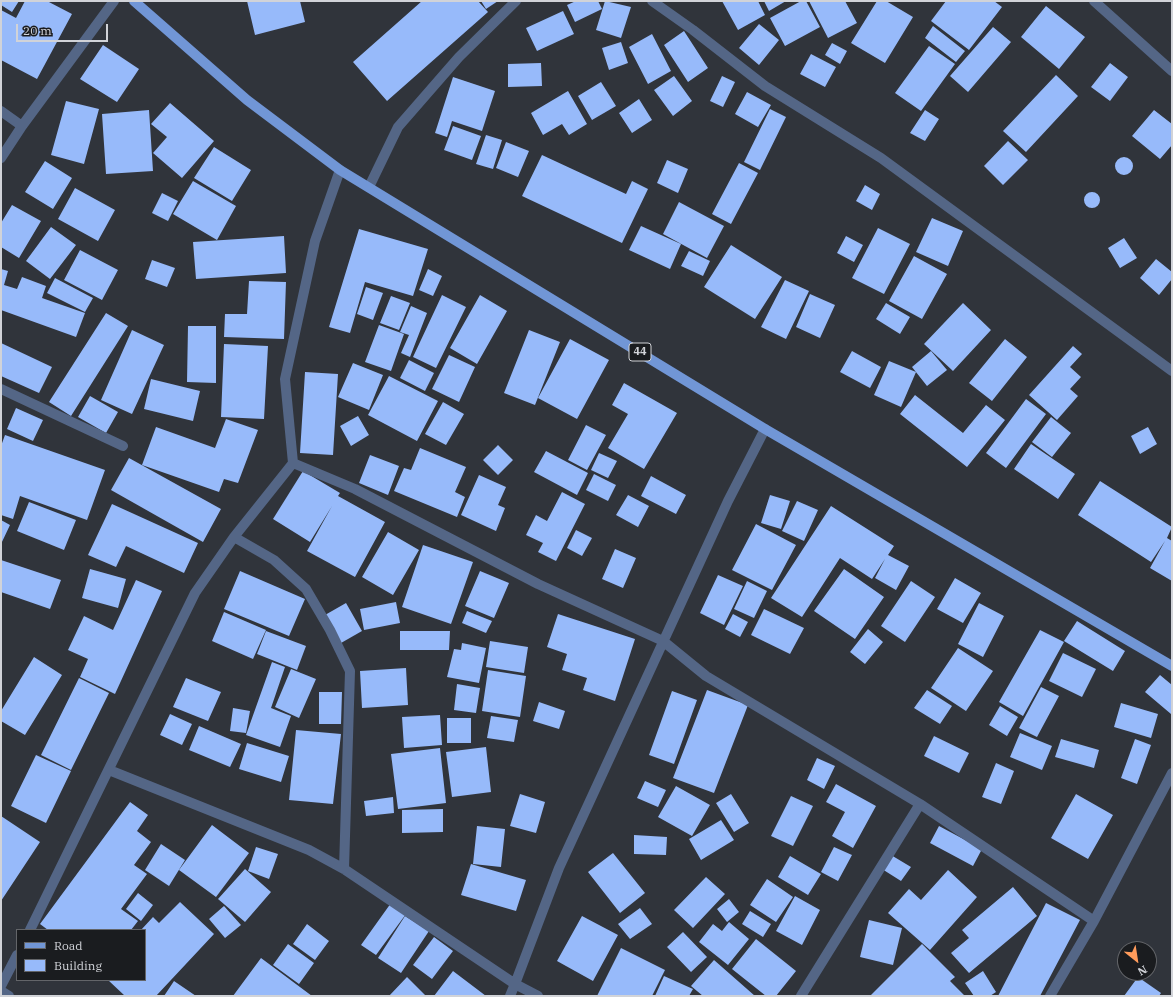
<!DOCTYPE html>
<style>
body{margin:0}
#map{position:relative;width:1173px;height:997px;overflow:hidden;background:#30343b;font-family:"IBM Plex Serif",serif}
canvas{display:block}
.frame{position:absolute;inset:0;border:2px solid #d1d3d8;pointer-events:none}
.legend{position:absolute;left:16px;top:929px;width:130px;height:52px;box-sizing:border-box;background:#1a1c1f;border:1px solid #636569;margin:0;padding:5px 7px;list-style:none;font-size:12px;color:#d1d3d8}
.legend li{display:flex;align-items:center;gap:8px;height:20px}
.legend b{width:20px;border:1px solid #636569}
.north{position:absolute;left:1117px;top:941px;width:40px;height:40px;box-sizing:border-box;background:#1a1c1f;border:1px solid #636569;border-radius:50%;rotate:150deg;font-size:11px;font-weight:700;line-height:16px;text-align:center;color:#d1d3d8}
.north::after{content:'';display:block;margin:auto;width:14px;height:18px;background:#ff9b5b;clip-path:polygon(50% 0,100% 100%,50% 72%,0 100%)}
.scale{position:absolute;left:16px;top:24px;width:92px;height:18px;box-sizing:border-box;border:2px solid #d1d3d8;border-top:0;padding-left:5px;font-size:12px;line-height:14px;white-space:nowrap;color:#d1d3d8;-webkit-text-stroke:3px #1a1c1f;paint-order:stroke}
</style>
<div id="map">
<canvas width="1173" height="997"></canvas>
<div class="frame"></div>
<ul class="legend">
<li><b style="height:5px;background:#7196d6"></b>Road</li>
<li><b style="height:11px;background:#97bafa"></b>Building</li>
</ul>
<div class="north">N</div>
<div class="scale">20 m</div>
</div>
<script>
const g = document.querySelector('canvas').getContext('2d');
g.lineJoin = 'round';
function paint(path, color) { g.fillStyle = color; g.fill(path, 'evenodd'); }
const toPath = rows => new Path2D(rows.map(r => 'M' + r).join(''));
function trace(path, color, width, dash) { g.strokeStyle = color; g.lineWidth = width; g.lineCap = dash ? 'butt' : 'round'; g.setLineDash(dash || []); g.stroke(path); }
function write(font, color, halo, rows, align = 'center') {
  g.font = font + ' "IBM Plex Serif",serif'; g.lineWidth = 4; g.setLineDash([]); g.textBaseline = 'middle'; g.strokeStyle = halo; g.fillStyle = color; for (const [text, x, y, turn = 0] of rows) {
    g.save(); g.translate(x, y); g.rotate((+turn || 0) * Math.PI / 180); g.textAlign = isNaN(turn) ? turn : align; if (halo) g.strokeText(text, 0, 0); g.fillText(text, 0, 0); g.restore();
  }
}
paint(toPath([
 [1,1,19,1,12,12,1,5],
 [25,1,47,1,72,14,37,79,1,60,1,10,16,18],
 [247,1,300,1,305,22,255,35],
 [422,1,478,1,488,12,387,101,353,62],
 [481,1,498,1,486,9],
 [576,1,598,1,602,9,575,22,567,5],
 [605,1,631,7,621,38,596,30],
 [722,1,758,1,765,15,738,30],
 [764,1,786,1,769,11],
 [801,1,806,1,820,27,785,46,770,18],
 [809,1,845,1,857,23,828,38],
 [877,1,886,1,913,17,885,63,851,43],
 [946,1,994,1,1002,7,969,50,931,21],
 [1046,6,1085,37,1059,69,1021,37],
 [563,11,574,34,537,51,526,28],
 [759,24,779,40,759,65,739,48],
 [933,26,965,51,956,62,925,38],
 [993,27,1011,42,968,92,950,76],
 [684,31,708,68,688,82,664,45],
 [652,34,671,71,648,84,629,47],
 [621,42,628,63,609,70,602,48],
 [832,43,847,51,840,64,825,55],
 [103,45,139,69,117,102,80,79],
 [929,46,955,64,921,111,895,93],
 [811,54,836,67,825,87,800,74],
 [541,63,542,86,508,87,508,64],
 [1110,63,1128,77,1110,101,1091,87],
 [1056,75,1078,96,1026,152,1003,131],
 [674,76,692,101,673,116,654,90],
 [722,76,735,82,723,107,710,101],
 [453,77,495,91,482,131,452,121,447,137,435,133],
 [601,82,616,106,592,120,578,96],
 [568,91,587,124,569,135,562,124,543,135,531,113],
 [747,92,771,105,758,127,735,114],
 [639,99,652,120,632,133,619,113],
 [66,101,99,109,84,164,51,155],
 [170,103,214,141,182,178,153,153,167,137,151,124],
 [770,109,786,117,760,170,744,162],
 [149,110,153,171,106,174,102,114],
 [925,110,939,119,925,141,910,133],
 [1154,110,1172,124,1172,145,1160,159,1132,136],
 [453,126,481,136,472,160,444,150],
 [486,135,502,140,493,169,476,164],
 [1008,141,1028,160,1003,185,984,166],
 [506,142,529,151,518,177,496,168],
 [214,147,251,170,232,201,194,178],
 [542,155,626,194,632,181,648,189,622,243,522,196],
 '1115 166a9 9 0 1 1 18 0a9 9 0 1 1-18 0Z',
 [667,160,688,169,678,193,657,183],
 [45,161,72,178,53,209,25,192],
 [739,163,758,173,731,224,712,214],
 [193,181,236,206,217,240,173,214],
 [865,185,880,194,872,210,856,201],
 [75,188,115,210,98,241,58,219],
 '1084 200a8 8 0 1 1 16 0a8 8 0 1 1-16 0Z',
 [162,193,178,201,168,221,152,213],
 [679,202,724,226,707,258,663,234],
 [12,205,41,221,19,258,1,247,1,223],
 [932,218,963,231,948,266,916,252],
 [641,226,681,244,670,269,629,250],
 [51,227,76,245,50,279,26,261],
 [878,228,910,244,884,294,852,278],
 [359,229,428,249,413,296,365,282,350,333,329,327],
 [284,236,286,273,196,279,193,242],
 [846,236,863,245,854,262,837,253],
 [1124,238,1137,258,1120,268,1108,248],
 [731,245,782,277,755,319,704,287],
 [80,250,118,270,102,300,64,280],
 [689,251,710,261,703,276,681,266],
 [914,256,947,274,922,319,889,301],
 [1156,259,1172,272,1172,279,1159,295,1140,278],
 [152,260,175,268,167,287,145,279],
 [1,269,8,271,4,285,17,289,22,277,46,286,42,298,85,313,76,337,1,310],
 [428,269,442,276,433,296,419,290],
 [55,278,93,298,85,312,47,293],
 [785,280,809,291,786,339,761,327],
 [249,281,286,282,284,339,224,337,225,314,247,314],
 [366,287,383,293,373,320,357,314],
 [810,294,835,305,820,338,796,327],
 [442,295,466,307,436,368,413,357],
 [480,295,507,311,477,364,450,348],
 [391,296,410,303,399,330,380,323],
 [886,303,910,317,900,334,876,319],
 [963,303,991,330,953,371,924,344],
 [411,306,427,313,410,357,401,353,409,335,400,332],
 [106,313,128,326,71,416,49,402],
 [379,325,404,334,391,371,365,362],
 [188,326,216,326,216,383,187,382],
 [132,330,164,345,132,414,101,400],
 [529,330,560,342,535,405,504,393],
 [570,339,609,360,577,419,538,398],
 [1005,339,1027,357,992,401,969,383],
 [1,343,52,367,39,393,1,376],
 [224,344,268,346,264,419,221,417],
 [1073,346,1082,354,1070,367,1081,377,1070,389,1078,396,1057,420,1029,395],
 [852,351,881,367,870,388,840,372],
 [931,351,947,370,927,386,912,367],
 [449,355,475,367,459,402,432,389],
 [409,360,434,373,425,391,400,378],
 [889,361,916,372,901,407,874,395],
 [353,363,383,375,369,410,338,397],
 [305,372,338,374,333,455,300,453],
 [389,376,438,401,417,441,368,415],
 [151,379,200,391,193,421,144,409],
 [624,383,677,413,644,469,608,448,628,414,612,405],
 [915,395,963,433,986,405,1005,420,967,467,900,414],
 [90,396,118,412,106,433,78,417],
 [1026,399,1046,414,1006,468,986,453],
 [443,402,464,414,446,445,425,434],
 [16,408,43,420,33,441,7,429],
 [358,416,369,435,351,446,340,426],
 [1051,417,1071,433,1052,457,1032,442],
 [226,419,258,430,238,483,224,479,219,492,142,465,156,427,215,448],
 [586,425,606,435,587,470,568,460],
 [1148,427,1157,444,1140,454,1131,436],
 [5,435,105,470,87,520,20,496,13,519,1,515,1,446],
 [1031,444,1075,474,1058,499,1014,469],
 [498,445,513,460,498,475,483,460],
 [420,448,466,467,455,492,465,497,457,517,394,491,404,468,411,470],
 [546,451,588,473,577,495,534,472],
 [599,453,617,461,608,478,591,470],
 [370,455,399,466,388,495,359,483],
 [129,458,221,509,203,542,111,490],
 [303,471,340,493,338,496,385,522,355,577,307,551,332,506,310,542,273,519],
 [594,474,616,485,608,501,586,490],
 [479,475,506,487,498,505,505,508,496,531,461,515],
 [651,476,686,495,676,514,641,496],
 [1100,481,1172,527,1167,538,1172,541,1172,581,1150,568,1165,541,1151,562,1078,515],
 [562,492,585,504,556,561,538,552,543,543,526,535,536,515,547,521],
 [628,495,649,506,638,527,616,515],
 [770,495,790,501,781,529,761,523],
 [797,501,818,510,804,541,782,531],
 [29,502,76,520,64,550,17,531],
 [112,504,198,543,184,573,126,546,116,567,88,555],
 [831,506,894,546,888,555,909,566,896,590,875,578,885,559,872,579,840,558,802,617,771,598],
 [1,520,10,525,1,544],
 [756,524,796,545,772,590,732,570],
 [576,530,592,538,582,556,567,548],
 [388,532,419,550,393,595,362,577],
 [423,545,473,562,451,624,402,607],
 [615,549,636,558,623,588,602,579],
 [1,560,61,580,50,609,1,592],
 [90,569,126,579,118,608,82,598],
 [844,569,884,597,855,639,814,611],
 [240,571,305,599,289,636,224,609],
 [480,571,509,583,494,618,465,606],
 [718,575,743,586,724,625,700,613],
 [955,578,981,593,963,623,937,609],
 [136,580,162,591,115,694,80,677,88,659,68,650,84,616,113,630],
 [747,581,767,591,754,618,734,609],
 [911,581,935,597,905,642,881,626],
 [396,602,400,623,364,630,360,609],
 [346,603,362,631,341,643,325,615],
 [979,603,1004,616,983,657,958,644],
 [764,609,804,628,790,654,751,635],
 [467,611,492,621,486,633,462,623],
 [224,612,266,630,253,659,212,641],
 [558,614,635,639,615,701,583,690,587,678,562,670,567,654,547,647],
 [733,614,748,622,740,637,725,629],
 [1077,621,1125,651,1113,671,1064,641],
 [868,629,883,642,865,664,850,652],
 [1040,630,1064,642,1023,716,999,702],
 [266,631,306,646,297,670,257,654],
 [400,631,450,631,449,650,400,650],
 [490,641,528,647,524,673,486,667],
 [462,643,486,648,479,683,447,677,454,649,461,650],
 [958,648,993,671,966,711,931,688],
 [1063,653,1096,669,1082,697,1049,681],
 [34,657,62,675,25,735,1,721,1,711],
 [272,662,285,667,271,708,291,716,280,747,246,735],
 [406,668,408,705,362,708,360,671],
 [291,669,316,679,299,718,275,707],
 [488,670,526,676,520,717,482,711],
 [1160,675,1172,685,1171,714,1145,692],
 [79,678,109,693,71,770,41,755],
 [186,678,221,692,208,721,173,707],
 [457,684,480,688,476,713,454,710],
 [1041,687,1059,696,1037,737,1019,728],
 [707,690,748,705,714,793,673,778],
 [927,690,952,706,940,724,914,708],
 [672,691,697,700,674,764,649,755],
 [319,692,342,692,341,724,319,724],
 [539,702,565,711,559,729,533,721],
 [1121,703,1158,714,1151,738,1114,727],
 [1000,706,1018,717,1007,736,989,725],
 [233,708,250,711,246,733,230,731],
 [170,714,192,724,182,745,160,735],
 [440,715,442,745,404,748,402,717],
 [491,716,518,720,514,742,487,738],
 [447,718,471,718,471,743,447,743],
 [199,726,241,744,230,767,189,750],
 [296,730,341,734,333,804,289,800],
 [1020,733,1052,746,1042,770,1010,757],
 [934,736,969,753,959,773,924,756],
 [1061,739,1099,750,1094,768,1055,757],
 [1135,739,1151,745,1137,784,1121,778],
 [247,743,289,756,281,782,239,769],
 [486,747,491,792,452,797,446,752],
 [440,748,446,803,398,809,391,754],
 [36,755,71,771,46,823,11,806],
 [817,758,835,766,824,789,807,780],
 [996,763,1014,771,1001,804,982,797],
 [645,781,666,790,658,807,637,798],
 [836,784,876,806,853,848,832,836,845,812,826,802],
 [676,786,710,805,692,836,658,817],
 [520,794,545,802,536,833,510,826],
 [731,794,749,823,734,832,716,803],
 [1076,794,1113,815,1088,859,1051,838],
 [791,796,813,806,793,846,771,836],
 [393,797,394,813,366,816,364,801],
 [130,802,148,815,137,831,151,842,134,865,147,874,121,909,138,921,131,930,48,930,40,924],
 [443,809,443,832,402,833,402,810],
 [1,816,40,842,1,901],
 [721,820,734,840,701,860,689,839],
 [212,825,249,853,216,897,179,870],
 [477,826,505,829,501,867,473,864],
 [939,826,982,849,973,866,930,843],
 [634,835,667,837,666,855,634,854],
 [161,844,185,860,169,886,145,870],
 [256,847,278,854,269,879,248,871],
 [834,847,852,855,838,881,821,872],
 [613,853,645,893,620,913,588,872],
 [891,855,911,867,901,881,882,869],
 [790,856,821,874,808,895,778,877],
 [471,864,526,880,516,911,461,895],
 [245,869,271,892,245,922,218,899],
 [948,870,977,897,930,950,888,913,909,889,921,900],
 [706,877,725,894,693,928,674,910],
 [767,879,793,897,776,922,750,905],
 [1013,887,1037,916,969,973,951,953,969,938,962,930],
 [138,893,153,905,141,921,126,909],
 [795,896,820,910,802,945,776,931],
 [729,899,739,912,727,922,717,909],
 [180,902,214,934,156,996,125,996,108,980,145,980,145,930,141,930,153,917,159,923],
 [391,903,406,914,376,955,361,945],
 [1046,903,1080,920,1040,996,998,996],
 [224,906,241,925,225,938,209,919],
 [640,908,652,924,630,939,618,924],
 [750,911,771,924,763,937,742,924],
 [405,916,429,931,401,973,378,958],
 [582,916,618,935,593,981,557,961],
 [869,920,902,928,893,965,860,957],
 [729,922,749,939,728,965,699,942,713,924,722,931],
 [307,924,329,941,315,960,293,944],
 [683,932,707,957,691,972,667,947],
 [434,937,453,951,432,979,413,965],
 [756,939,796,971,776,996,766,996,732,969],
 [288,944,314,963,299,984,273,965],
 [922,944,955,977,950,981,965,996,870,996],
 [621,948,665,970,652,996,597,996],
 [261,958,312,996,233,996],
 [714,960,755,996,703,996,691,986],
 [453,971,486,996,434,996],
 [983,971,996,992,990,996,974,996,965,983],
 [664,976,693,989,689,996,655,996],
 [407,977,426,996,389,996],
 [1138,977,1161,993,1159,996,1124,996],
 [174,981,196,996,164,996]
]), '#97bafa');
trace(toPath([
 [652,1,693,30,765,86,881,158,1172,371],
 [1094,1,1172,71],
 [1,111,22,126,114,1],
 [1,158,22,126],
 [369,187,398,127,459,57,516,1],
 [1,389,123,446],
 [293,463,355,489,538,584,663,641,706,676,920,804,1094,921],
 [234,537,274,560,306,589,330,630,350,671,344,869],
 [109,770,309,850,344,869,515,984,510,996],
 [30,930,195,593,234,537,293,463,285,379,315,241,340,170],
 [1,986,17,955],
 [1,991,9,996],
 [538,996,515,984,559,868,728,501,765,429],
 [801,996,920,804],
 [1050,996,1094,921,1172,773]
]), '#546686', 10);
trace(toPath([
 [134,1,247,100,340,170,765,429,1172,666]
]), '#7196d6', 10);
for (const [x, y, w] of [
 [640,352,22]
]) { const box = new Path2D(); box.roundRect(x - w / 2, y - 9, w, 18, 3); g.fillStyle = '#1a1c1f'; g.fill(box); trace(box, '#d1d3d8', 1); }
write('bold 11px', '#d1d3d8', null, [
 ["44",640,352]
]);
</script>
